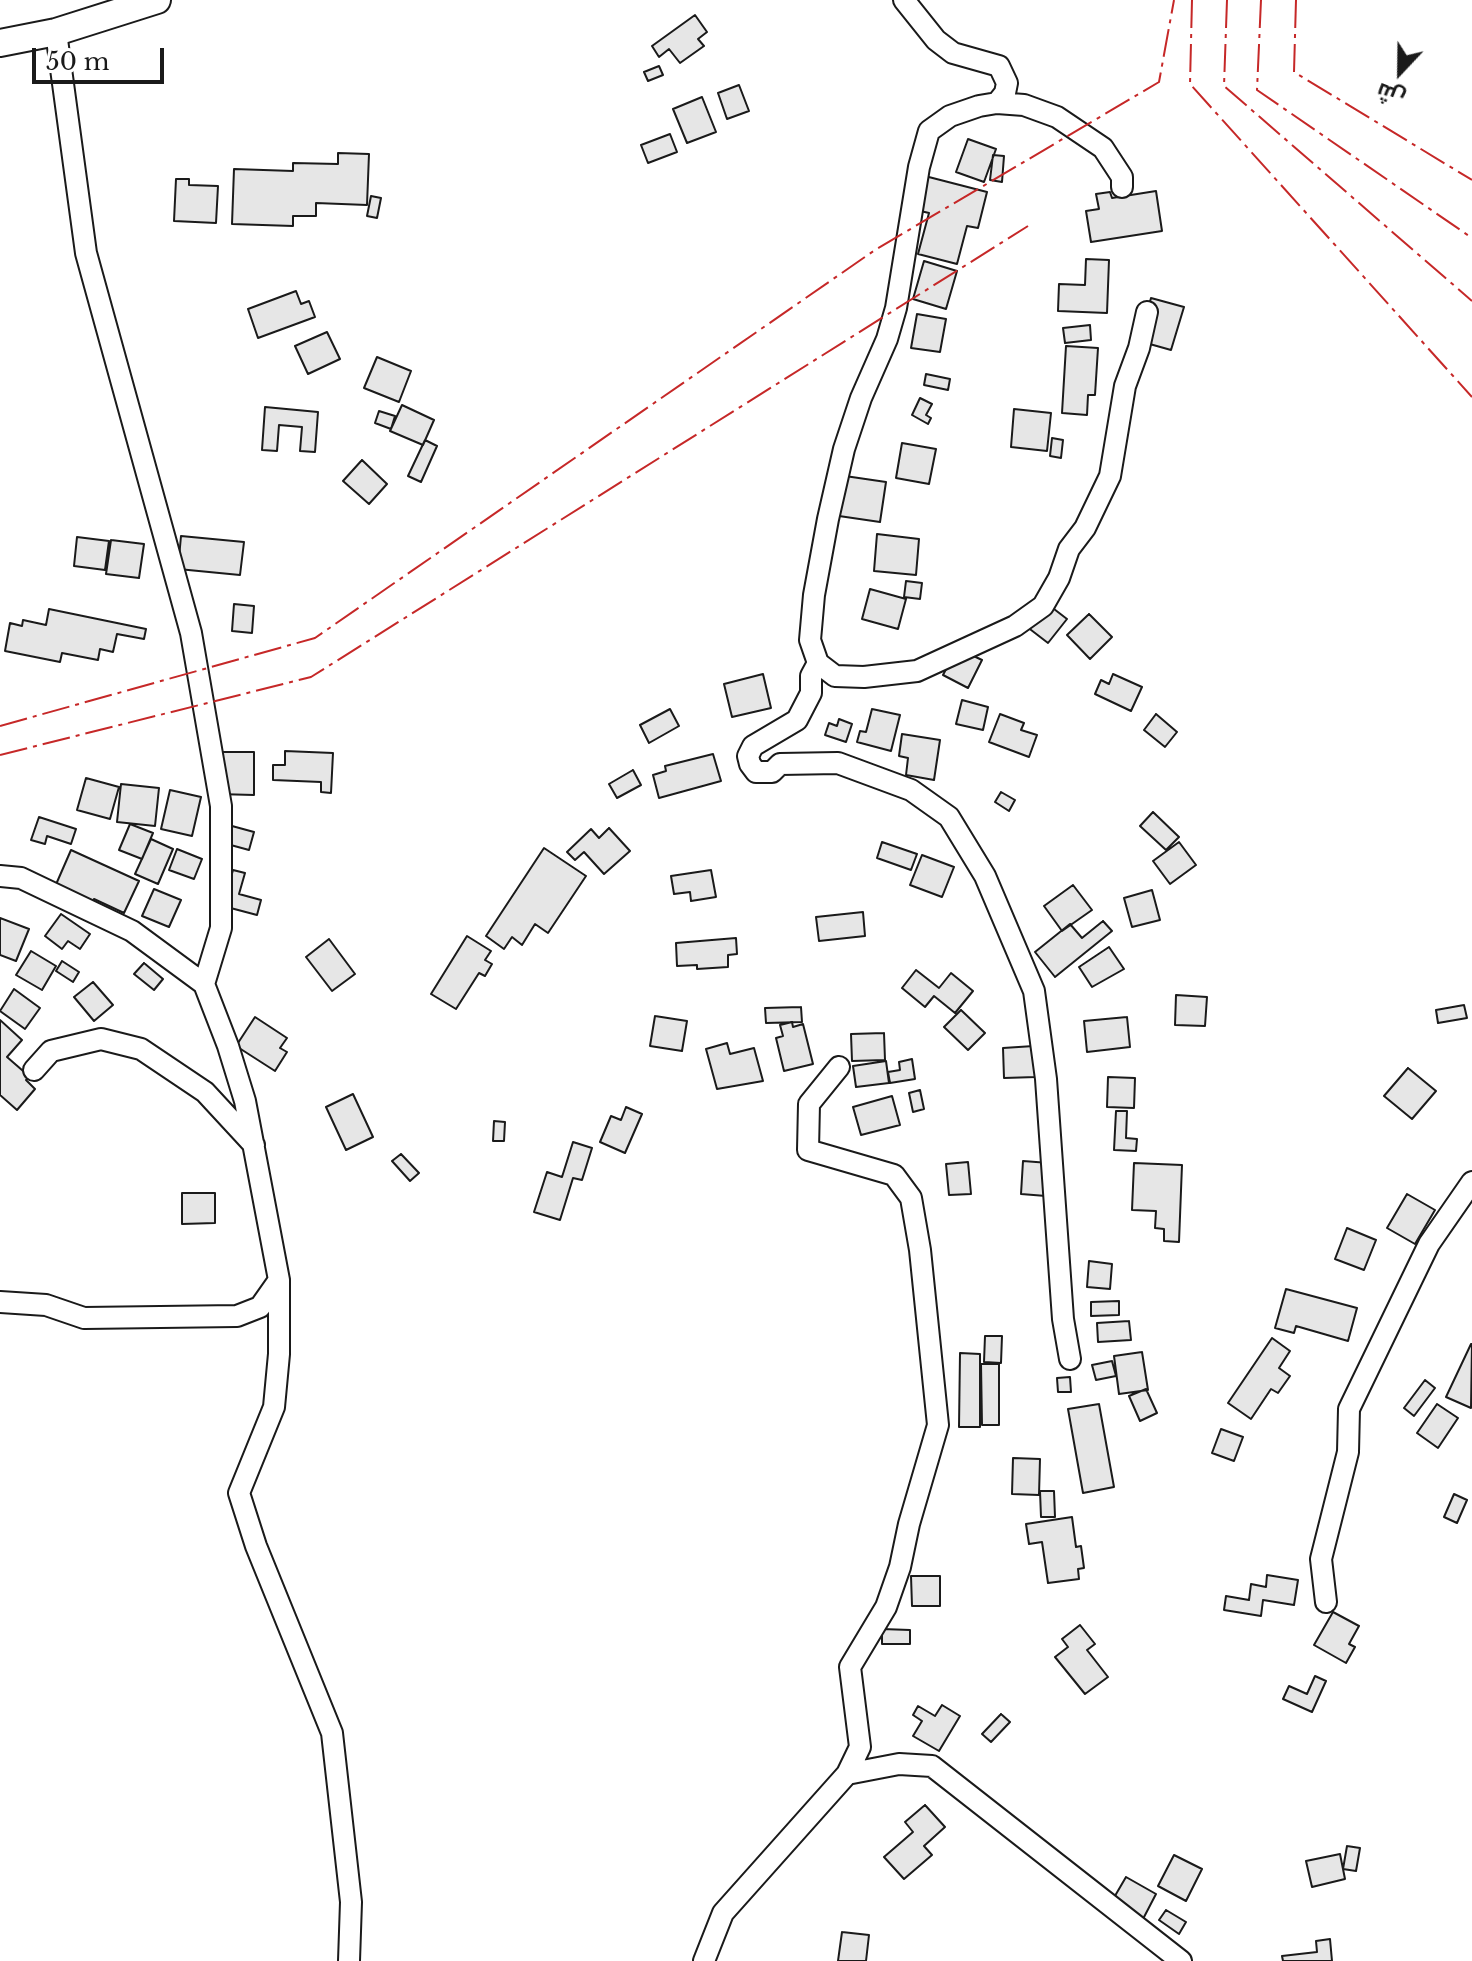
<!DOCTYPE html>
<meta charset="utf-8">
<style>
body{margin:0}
#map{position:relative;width:1472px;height:1961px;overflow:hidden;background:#fff;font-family:"Libre Baskerville",Cairo,serif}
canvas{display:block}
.north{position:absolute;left:1360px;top:32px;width:80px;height:80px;-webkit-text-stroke:6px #fff;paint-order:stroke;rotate:202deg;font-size:22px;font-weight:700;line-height:32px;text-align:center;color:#1a1a1a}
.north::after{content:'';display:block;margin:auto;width:28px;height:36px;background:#1a1a1a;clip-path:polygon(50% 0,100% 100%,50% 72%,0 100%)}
.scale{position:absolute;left:32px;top:48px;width:132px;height:36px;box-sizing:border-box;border:4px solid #1a1a1a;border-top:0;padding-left:10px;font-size:24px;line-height:28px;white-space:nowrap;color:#1a1a1a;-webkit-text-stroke:6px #fff;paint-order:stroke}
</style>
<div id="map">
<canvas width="1472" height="1961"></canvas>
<div class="north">ش</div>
<div class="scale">50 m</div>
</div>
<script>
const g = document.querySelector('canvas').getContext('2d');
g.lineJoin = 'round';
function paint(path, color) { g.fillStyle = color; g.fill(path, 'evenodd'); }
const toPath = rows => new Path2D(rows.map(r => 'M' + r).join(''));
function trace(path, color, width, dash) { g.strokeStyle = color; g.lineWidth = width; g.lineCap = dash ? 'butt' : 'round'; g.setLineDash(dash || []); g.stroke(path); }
const building = toPath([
 [695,15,707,32,698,39,704,46,680,63,669,49,659,57,652,46,695,15],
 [659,66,663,75,648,81,644,72,659,66],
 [739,85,749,111,727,119,718,93,739,85],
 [702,97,716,132,687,143,673,109,702,97],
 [670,134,677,152,648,163,641,145,670,134],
 [968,139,996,149,984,182,956,172,968,139],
 [338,153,369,154,367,205,316,203,316,216,293,216,293,226,232,224,234,169,293,171,293,163,338,164,338,153],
 [993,155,1004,156,1002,182,990,180,993,155],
 [921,175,987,192,978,228,967,226,957,264,918,254,929,213,912,209,921,175],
 [176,179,189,179,189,185,218,186,216,223,174,221,176,179],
 [1156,191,1162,231,1091,242,1086,211,1099,209,1096,194,1110,192,1112,198,1156,191],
 [371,196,381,198,377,218,367,216,371,196],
 [1086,259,1109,260,1107,313,1058,311,1059,284,1085,285,1086,259],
 [924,261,957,271,946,309,913,299,924,261],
 [296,291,301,304,309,301,315,317,258,338,248,309,296,291],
 [1151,298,1184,307,1171,350,1139,341,1151,298],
 [917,314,946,319,940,352,911,348,917,314],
 [1090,325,1091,340,1065,343,1063,328,1090,325],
 [327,332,340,359,308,374,295,346,327,332],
 [1066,346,1098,348,1095,395,1088,395,1087,415,1062,413,1066,346],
 [377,357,411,371,399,402,364,388,377,357],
 [926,374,950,379,948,390,924,385,926,374],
 [920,398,932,404,926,415,931,418,928,424,912,415,920,398],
 [402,405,434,420,423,445,390,431,402,405],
 [265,407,318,412,315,452,300,451,302,427,279,425,277,451,262,450,265,407],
 [1014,409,1051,413,1047,451,1011,447,1014,409],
 [379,411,395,416,391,429,375,423,379,411],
 [1052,438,1063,440,1061,458,1050,456,1052,438],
 [425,440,437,446,421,482,408,476,425,440],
 [902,443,936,449,929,484,896,478,902,443],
 [362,460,387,484,369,504,343,481,362,460],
 [845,476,886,482,880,522,839,516,845,476],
 [877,534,919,539,916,575,874,571,877,534],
 [181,536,244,542,240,575,178,569,181,536],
 [77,537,109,541,105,570,74,566,77,537],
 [111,540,144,544,139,578,106,574,111,540],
 [906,581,922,583,920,599,904,597,906,581],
 [870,589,906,599,898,629,862,619,870,589],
 [1041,599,1067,619,1048,643,1022,623,1041,599],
 [234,604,254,606,252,633,232,631,234,604],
 [49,609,146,629,144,639,117,634,113,652,100,649,98,660,62,653,60,662,5,651,10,623,22,626,23,620,46,625,49,609],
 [1089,614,1112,637,1090,659,1067,635,1089,614],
 [957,648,982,660,968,688,943,675,957,648],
 [763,674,771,708,732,717,724,684,763,674],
 [1113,674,1142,687,1131,711,1095,694,1101,680,1109,684,1113,674],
 [962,700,988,707,983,730,956,724,962,700],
 [670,709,679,726,649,743,640,725,670,709],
 [872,709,900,715,891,751,857,742,860,731,866,732,872,709],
 [1000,714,1024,723,1021,730,1037,735,1029,757,989,742,1000,714],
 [1156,714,1177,732,1165,747,1144,730,1156,714],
 [839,719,852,724,846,742,825,735,829,723,837,726,839,719],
 [902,734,940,740,934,780,906,775,908,758,899,756,902,734],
 [285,751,333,753,331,793,321,792,321,782,273,780,273,765,285,765,285,751],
 [217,752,254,752,254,795,217,794,217,752],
 [713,754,721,781,659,798,653,775,666,771,665,766,713,754],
 [633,770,641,785,617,798,609,784,633,770],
 [86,778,119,787,110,819,77,810,86,778],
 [121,784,159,788,155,826,117,822,121,784],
 [170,790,201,797,192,836,161,829,170,790],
 [1001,792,1015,800,1009,811,995,802,1001,792],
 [1153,812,1179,837,1166,850,1140,826,1153,812],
 [39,817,76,829,71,844,47,836,45,844,31,840,39,817],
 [221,823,254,832,249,850,216,841,221,823],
 [130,824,153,833,142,859,119,850,130,824],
 [609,828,630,851,604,874,584,852,575,860,567,852,591,829,599,838,609,828],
 [151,839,173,849,158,884,135,874,151,839],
 [882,842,917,854,911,870,877,858,882,842],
 [1179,842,1196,865,1170,884,1153,861,1179,842],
 [544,848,586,876,548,933,535,924,522,945,512,937,504,949,486,936,544,848],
 [177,849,202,859,194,879,169,870,177,849],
 [71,850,139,881,124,913,94,899,91,906,54,889,71,850],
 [922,855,954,867,942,897,910,885,922,855],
 [233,870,245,873,239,894,261,900,257,915,223,906,233,870],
 [711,870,716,897,691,901,690,892,674,894,671,876,711,870],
 [1073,885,1092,910,1062,931,1044,906,1073,885],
 [154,889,181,900,169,927,142,916,154,889],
 [1152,890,1160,920,1132,927,1124,898,1152,890],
 [863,912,865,936,819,941,816,917,863,912],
 [61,914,90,934,80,949,68,941,62,949,45,936,61,914],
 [0,918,29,929,16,961,0,955,0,918],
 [1103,921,1112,931,1055,977,1035,952,1070,924,1082,938,1103,921],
 [467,936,491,951,485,960,492,964,485,976,479,973,456,1009,431,994,467,936],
 [736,938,737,954,728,955,728,967,697,969,697,965,677,966,676,943,736,938],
 [329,939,355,974,332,991,306,957,329,939],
 [1109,947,1124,969,1092,987,1079,967,1109,947],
 [31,951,56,966,42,990,16,975,31,951],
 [62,961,79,972,73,982,56,971,62,961],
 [144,963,163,979,154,990,134,974,144,963],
 [916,970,939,988,951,973,973,991,955,1013,934,996,925,1007,902,988,916,970],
 [93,982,113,1005,94,1021,74,997,93,982],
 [14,989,40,1008,25,1029,0,1011,14,989],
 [1176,995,1207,997,1205,1026,1175,1025,1176,995],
 [1464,1005,1467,1018,1438,1023,1436,1010,1464,1005],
 [801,1007,802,1022,766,1023,765,1008,801,1007],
 [961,1010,985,1033,968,1050,944,1027,961,1010],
 [655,1016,687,1021,682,1051,650,1046,655,1016],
 [255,1017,287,1038,280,1048,287,1052,275,1071,236,1046,255,1017],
 [1127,1017,1130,1047,1087,1052,1084,1021,1127,1017],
 [0,1020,22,1040,7,1057,30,1077,26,1080,35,1089,17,1110,0,1095,0,1020],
 [792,1022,793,1027,803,1024,813,1064,784,1071,776,1038,783,1036,780,1025,792,1022],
 [884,1033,885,1060,852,1061,851,1034,884,1033],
 [727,1043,730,1054,754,1048,763,1081,717,1089,706,1049,727,1043],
 [1034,1046,1036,1077,1004,1078,1003,1048,1034,1046],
 [912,1059,915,1079,890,1083,888,1072,900,1070,899,1062,912,1059],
 [886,1061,889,1083,856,1087,853,1066,886,1061],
 [1408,1068,1436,1091,1412,1119,1384,1096,1408,1068],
 [1108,1077,1135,1078,1134,1108,1107,1107,1108,1077],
 [920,1090,924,1109,913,1112,909,1093,920,1090],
 [353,1094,373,1137,346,1150,326,1107,353,1094],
 [892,1096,900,1125,861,1135,853,1107,892,1096],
 [626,1107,642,1114,625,1153,600,1142,611,1116,621,1120,626,1107],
 [1116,1111,1127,1111,1126,1138,1137,1139,1136,1151,1114,1150,1116,1111],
 [494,1121,505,1122,504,1141,493,1141,494,1121],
 [573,1142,592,1148,582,1180,573,1178,560,1220,534,1212,547,1172,562,1177,573,1142],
 [401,1154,419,1173,410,1181,392,1161,401,1154],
 [1023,1161,1049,1163,1046,1196,1021,1194,1023,1161],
 [968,1162,971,1194,949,1195,946,1164,968,1162],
 [1134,1163,1182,1165,1179,1242,1164,1241,1164,1229,1155,1228,1156,1211,1132,1210,1134,1163],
 [182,1193,215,1193,215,1223,182,1224,182,1193],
 [1407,1194,1435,1210,1415,1244,1387,1228,1407,1194],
 [1347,1228,1376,1240,1364,1270,1335,1259,1347,1228],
 [1089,1261,1112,1264,1110,1289,1087,1287,1089,1261],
 [1286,1289,1357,1308,1348,1341,1296,1326,1294,1333,1275,1328,1286,1289],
 [1119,1301,1119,1315,1091,1316,1091,1302,1119,1301],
 [1129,1321,1131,1340,1098,1342,1097,1323,1129,1321],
 [985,1336,1002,1336,1001,1363,984,1362,985,1336],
 [1272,1338,1290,1351,1279,1368,1290,1376,1278,1393,1271,1389,1251,1419,1228,1403,1272,1338],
 [1471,1344,1472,1344,1471,1408,1446,1397,1471,1344],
 [1142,1352,1148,1390,1119,1394,1114,1356,1142,1352],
 [960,1353,980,1354,980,1427,959,1427,960,1353],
 [1112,1361,1116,1376,1096,1380,1092,1365,1112,1361],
 [981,1364,999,1364,999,1425,982,1425,981,1364],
 [1070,1377,1071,1392,1058,1392,1057,1378,1070,1377],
 [1425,1380,1435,1388,1414,1416,1404,1408,1425,1380],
 [1146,1389,1157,1413,1140,1421,1129,1396,1146,1389],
 [1099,1404,1114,1487,1083,1493,1068,1409,1099,1404],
 [1437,1404,1458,1418,1438,1448,1417,1433,1437,1404],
 [1221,1429,1243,1437,1234,1461,1212,1453,1221,1429],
 [1013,1458,1040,1459,1039,1495,1012,1494,1013,1458],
 [1040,1491,1054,1491,1055,1517,1041,1517,1040,1491],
 [1454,1494,1467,1500,1457,1523,1444,1517,1454,1494],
 [1072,1517,1076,1547,1081,1546,1084,1568,1078,1569,1079,1579,1048,1583,1042,1542,1029,1544,1026,1524,1072,1517],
 [1267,1575,1298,1580,1294,1605,1263,1600,1261,1616,1224,1610,1226,1596,1249,1600,1251,1584,1266,1587,1267,1575],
 [911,1576,940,1576,940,1606,912,1606,911,1576],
 [1333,1612,1359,1626,1349,1644,1355,1647,1346,1663,1314,1645,1333,1612],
 [1080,1625,1095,1644,1087,1650,1108,1677,1085,1694,1055,1657,1068,1647,1062,1639,1080,1625],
 [882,1629,910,1630,910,1644,882,1644,882,1629],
 [1315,1676,1326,1681,1312,1712,1283,1699,1289,1686,1307,1694,1315,1676],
 [942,1705,960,1716,939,1751,913,1736,922,1721,913,1715,918,1706,935,1716,942,1705],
 [1001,1714,1010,1722,991,1742,982,1734,1001,1714],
 [925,1805,945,1827,924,1846,932,1855,904,1879,884,1857,913,1832,905,1822,925,1805],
 [1347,1846,1360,1848,1356,1871,1343,1869,1347,1846],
 [1340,1854,1345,1879,1312,1887,1306,1861,1340,1854],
 [1174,1855,1202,1869,1186,1901,1158,1886,1174,1855],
 [1126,1877,1156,1894,1143,1919,1112,1901,1126,1877],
 [1166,1910,1186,1922,1179,1934,1159,1920,1166,1910],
 [842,1932,869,1935,866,1961,838,1961,842,1932],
 [1330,1939,1332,1961,1283,1961,1282,1956,1317,1952,1316,1941,1330,1939]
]);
paint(building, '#e6e6e6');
trace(building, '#1a1a1a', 2);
const minor = toPath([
 [904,0,936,40,953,53,999,66,1007,83,1005,93,997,103,979,106,950,116,929,131,919,167,896,308,887,339,861,398,844,449,828,519,814,595,810,640,818,663,835,676,864,677,917,671,1015,626,1043,606,1059,578,1069,549,1085,528,1110,476,1125,386,1139,348,1147,312],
 [997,103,1024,105,1057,117,1103,148,1122,177,1122,187],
 [818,663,811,676,811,693,797,720,753,746,748,756,750,764,756,772,772,772,780,764,838,763,911,790,949,817,985,876,1034,991,1046,1079,1063,1319,1070,1359],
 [0,876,21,878,132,931,204,984],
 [34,1070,51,1051,101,1039,141,1049,205,1092,254,1145],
 [279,1280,279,1354,274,1407,239,1493,256,1546,332,1733,351,1902,349,1961],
 [0,1302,46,1305,84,1318,237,1316,260,1307,279,1280,245,1101,228,1046,204,984,221,928,221,806,191,633,86,253,56,32],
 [1326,1602,1321,1559,1348,1452,1349,1409,1429,1244,1472,1182],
 [847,1774,899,1764,932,1766,1181,1961],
 [704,1961,723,1913,847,1774,860,1747,850,1667,886,1607,900,1567,909,1524,938,1425,920,1250,911,1198,894,1175,808,1150,809,1104,839,1067]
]);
const major = toPath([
 [0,43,56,32,157,0]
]);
trace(minor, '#1a1a1a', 24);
trace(major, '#1a1a1a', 30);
trace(minor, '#fff', 20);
trace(major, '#fff', 26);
trace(toPath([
 [1192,0,1190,84,1472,397],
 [1227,0,1224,86,1472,301],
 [1261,0,1257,90,1472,238],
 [1296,0,1294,72,1472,180],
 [0,726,315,638,875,250,1159,82,1174,0],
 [0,755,311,677,1028,226]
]), '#c62828', 2, [28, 6, 4, 6]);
</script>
